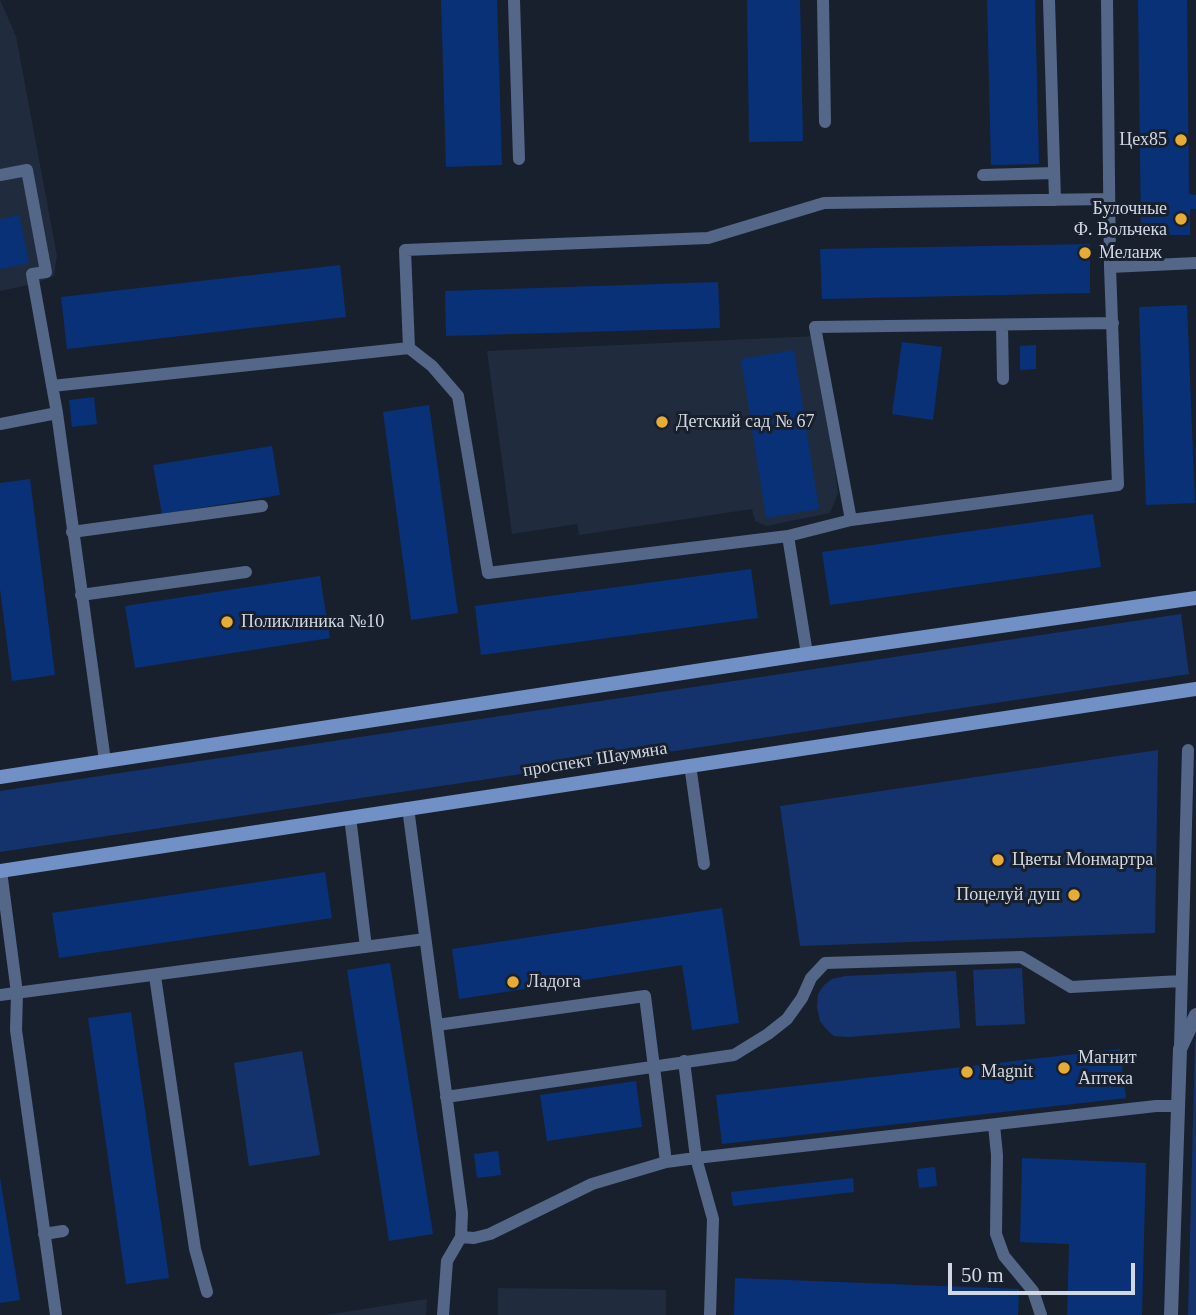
<!DOCTYPE html>
<meta charset="utf-8">
<style>
body{margin:0}
#map{position:relative;width:1196px;height:1315px;overflow:hidden;background:#18202e;font-family:"Times New Roman",serif}
canvas{display:block}
.scale{position:absolute;left:948px;top:1263px;width:187px;height:32px;box-sizing:border-box;border:4px solid #d2d8e1;border-top:0;padding-left:9px;font-size:21px;line-height:24px;white-space:nowrap;color:#d2d8e1;-webkit-text-stroke:5px #18202e;paint-order:stroke}
</style>
<div id="map">
<canvas width="1196" height="1315"></canvas>
<div class="scale">50 m</div>
</div>
<script>
const g = document.querySelector('canvas').getContext('2d');
g.lineJoin = 'round';
function paint(path, color) { g.fillStyle = color; g.fill(path, 'evenodd'); }
const toPath = rows => new Path2D(rows.map(r => 'M' + r).join(''));
function trace(path, color, width, dash) { g.strokeStyle = color; g.lineWidth = width; g.lineCap = dash ? 'butt' : 'round'; g.setLineDash(dash || []); g.stroke(path); }
function write(font, color, halo, rows, align = 'center') {
  g.font = font + ' "Times New Roman",serif'; g.lineWidth = 6; g.setLineDash([]); g.textBaseline = 'middle'; g.strokeStyle = halo; g.fillStyle = color; for (const [text, x, y, turn = 0] of rows) {
    g.save(); g.translate(x, y); g.rotate((+turn || 0) * Math.PI / 180); g.textAlign = isNaN(turn) ? turn : align; if (halo) g.strokeText(text, 0, 0); g.fillText(text, 0, 0); g.restore();
  }
}
paint(toPath([
 [0,0,16,36,57,256,54,276,33,284,0,291],
 [817,336,838,493,830,513,766,526,755,521,752,509,579,535,577,524,512,534,487,351],
 [498,1288,666,1290,666,1315,498,1315],
 [427,1299,426,1315,326,1315]
]), '#202b3d');
paint(toPath([
 [1181,614,1189,674,0,852,0,791],
 [1158,750,1155,933,800,946,780,806],
 [1022,968,1025,1024,976,1026,973,970],
 [956,971,960,1028,849,1037,834,1036,827,1030,820,1021,817,1007,818,994,824,985,832,979,845,976],
 [1196,1038,1196,1315,1188,1315,1195,1043],
 [302,1051,320,1155,249,1166,234,1063]
]), '#14336c');
paint(toPath([
 [441,0,497,0,502,165,446,167],
 [747,0,800,0,803,141,749,142],
 [987,0,1035,0,1039,164,991,165],
 [1138,0,1187,0,1189,194,1196,195,1196,209,1190,209,1190,235,1141,235],
 [19,215,29,263,0,269,0,219],
 [1090,244,1090,293,822,299,820,249],
 [340,265,346,317,67,349,61,297],
 [718,282,720,328,446,336,445,291],
 [1187,305,1195,503,1146,505,1139,307],
 [902,342,942,347,933,420,892,414],
 [1036,345,1036,369,1020,370,1020,346],
 [794,350,819,509,766,518,741,359],
 [94,397,97,424,72,427,69,400],
 [429,405,458,613,411,620,383,412],
 [272,446,280,495,162,514,153,465],
 [30,479,55,675,12,681,0,589,0,483],
 [1093,514,1101,567,830,605,822,552],
 [751,569,758,618,481,655,475,606],
 [320,576,330,638,135,668,125,606],
 [325,872,332,918,59,958,52,913],
 [722,908,739,1023,692,1030,682,965,459,999,452,949],
 [390,963,433,1234,389,1241,347,970],
 [131,1012,169,1278,126,1284,88,1018],
 [1120,1049,1126,1098,722,1144,716,1095],
 [636,1081,642,1127,547,1141,540,1095],
 [498,1151,501,1175,477,1178,474,1154],
 [1022,1158,1146,1163,1142,1315,1067,1315,1069,1244,1020,1242],
 [935,1167,937,1186,919,1188,917,1169],
 [0,1178,20,1300,0,1303],
 [853,1178,854,1192,733,1206,731,1192],
 [735,1278,1019,1289,1018,1315,734,1315]
]), '#093178');
trace(toPath([
 [514,0,519,159],
 [823,0,825,122],
 [1049,0,1055,200],
 [1107,0,1110,267],
 [0,175,27,170,46,272,32,274,57,413,105,761],
 [983,175,1054,173],
 [1002,325,1003,379],
 [409,348,432,366,458,396,488,573,788,536,851,520,1118,485,1110,267,1196,263],
 [52,386,409,348,405,250,708,238,824,203,1109,199],
 [0,424,57,413],
 [851,520,815,327,1113,323],
 [72,532,262,506],
 [788,536,807,654],
 [81,595,246,572],
 [690,765,704,864],
 [408,808,462,1213,461,1237,447,1261,443,1315],
 [350,817,366,947],
 [1,871,17,993,16,1030,56,1315],
 [155,976,195,1249,207,1292],
 [0,995,425,939],
 [437,1025,645,996,666,1162],
 [1180,1047,1188,750],
 [446,1097,734,1055,768,1034,787,1019,802,998,811,978,825,963,1021,957,1071,987,1181,981],
 [994,1125,997,1155,996,1234,1004,1256,1033,1291,1041,1315],
 [44,1234,63,1231],
 [461,1237,474,1238,490,1234,592,1184,666,1162,696,1158,684,1061],
 [710,1315,713,1219,696,1158,1156,1106,1178,1106]
]), '#546788', 12);
trace(toPath([
 [1171,1315,1180,1049,1196,1015]
]), '#546788', 14);
trace(toPath([
 [0,777,807,654,1196,598],
 [0,871,1196,689]
]), '#7190c5', 14);
for (const [x, y, r, color] of [
 [1181,140,7,"#e6ac36"],
 [1181,219,7,"#e6ac36"],
 [1085,253,7,"#e6ac36"],
 [662,422,7,"#e6ac36"],
 [227,622,7,"#e6ac36"],
 [998,860,7,"#e6ac36"],
 [1074,895,7,"#e6ac36"],
 [513,982,7,"#e6ac36"],
 [1064,1068,7,"#e6ac36"],
 [967,1072,7,"#e6ac36"]
]) { const dot = new Path2D(); dot.arc(x, y, r, 0, 2 * Math.PI); g.fillStyle = color; g.fill(dot); trace(dot, '#18202e', 2.5); }
write('18px', '#d2d8e1', '#18202e', [
 ["Цех85",1167,140,"right"],
 ["Булочные",1167,209,"right"],
 ["Ф. Вольчека",1167,230,"right"],
 ["Меланж",1099,253],
 ["Детский сад № 67",676,422],
 ["Поликлиника №10",241,622],
 ["Цветы Монмартра",1012,860],
 ["Поцелуй душ",1060,895,"right"],
 ["Ладога",527,982],
 ["Магнит",1078,1058],
 ["Аптека",1078,1079],
 ["Magnit",981,1072]
], 'left');
write('18px', '#d2d8e1', '#18202e', [
 ["проспект Шаумяна",595,760,-9]
]);
</script>
